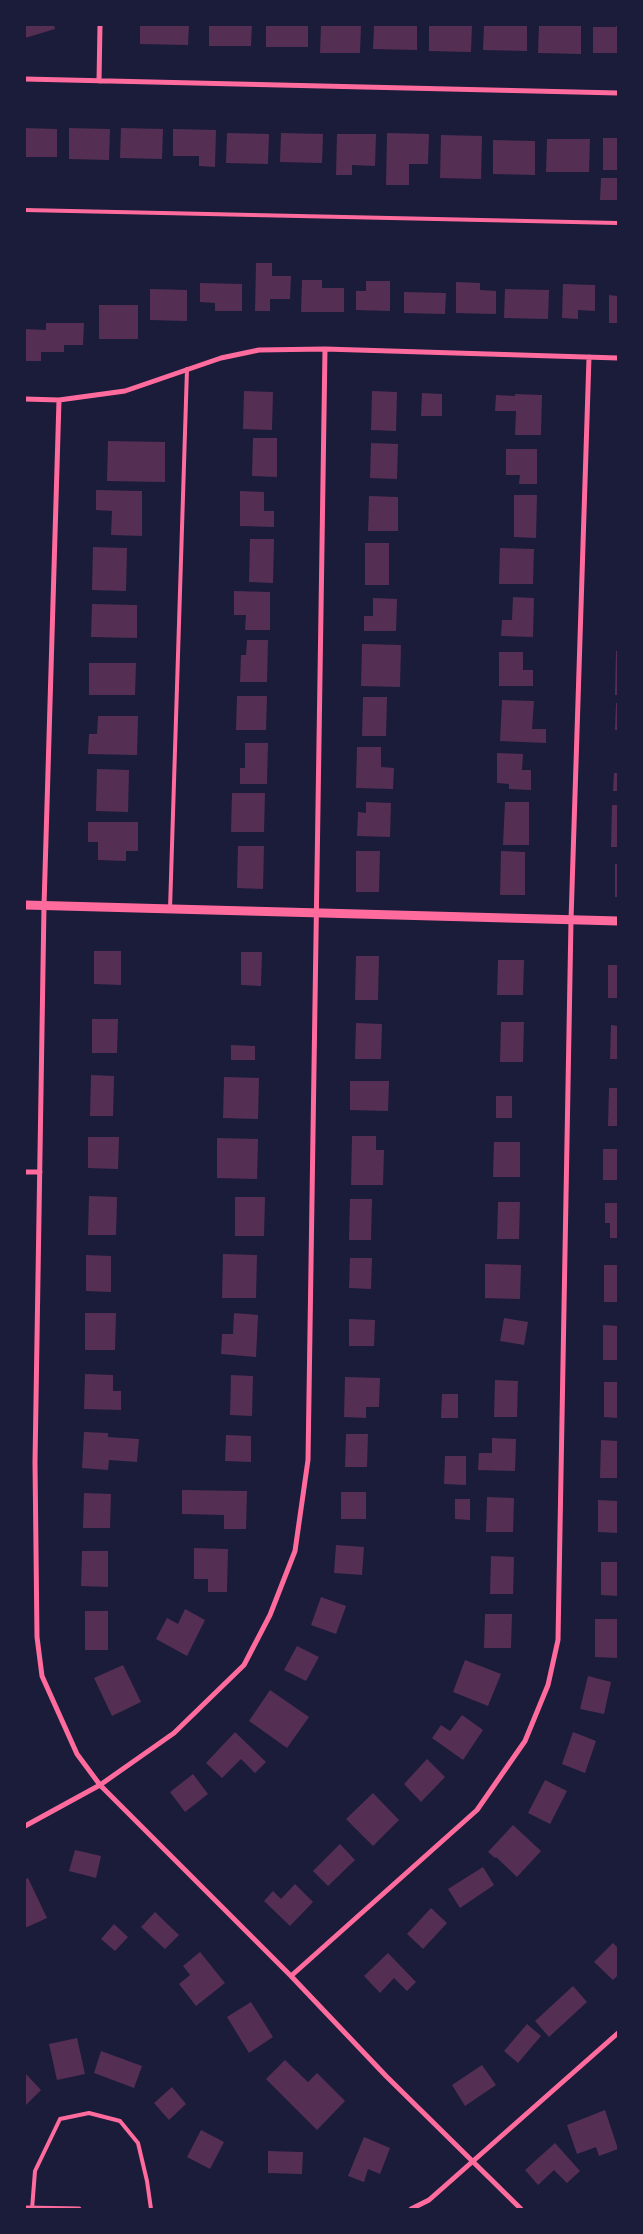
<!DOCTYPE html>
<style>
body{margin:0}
#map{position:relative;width:643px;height:2234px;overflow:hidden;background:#1b1b3a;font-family:"Source Serif 4",serif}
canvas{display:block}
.frame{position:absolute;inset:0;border:26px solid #1b1b3a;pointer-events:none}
</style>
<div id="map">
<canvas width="643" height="2234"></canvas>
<div class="frame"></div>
</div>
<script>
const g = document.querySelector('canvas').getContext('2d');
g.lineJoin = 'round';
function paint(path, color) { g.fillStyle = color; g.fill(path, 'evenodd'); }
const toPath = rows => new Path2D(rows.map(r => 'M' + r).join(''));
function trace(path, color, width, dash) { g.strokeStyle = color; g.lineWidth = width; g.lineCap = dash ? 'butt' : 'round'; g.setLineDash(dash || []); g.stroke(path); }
paint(toPath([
 [25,25,54,25,55,29,25,38],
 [140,25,189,25,188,45,140,44],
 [209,25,252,25,251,46,209,46],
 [266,25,308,25,308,47,266,47],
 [321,25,361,25,360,53,320,53],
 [374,25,417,25,417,50,373,49],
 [429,25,472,25,471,52,429,51],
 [484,25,527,25,527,51,483,50],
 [539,25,581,25,581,54,538,53],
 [616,25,618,25,618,53,593,53,593,27,616,27],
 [25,128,57,129,57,157,25,157],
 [69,128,110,129,109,160,69,159],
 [121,128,163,129,162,159,120,158],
 [173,129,216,130,215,167,199,166,199,156,173,156],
 [227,133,269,134,268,164,226,163],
 [281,133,323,134,322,163,280,162],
 [387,133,429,134,428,164,409,164,409,185,386,185],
 [337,134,376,134,375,166,352,165,352,175,336,175],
 [441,135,482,136,481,179,440,178],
 [603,138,618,138,618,170,603,170],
 [547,139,590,139,589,172,546,172],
 [493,140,535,141,535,175,493,174],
 [601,178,618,178,618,200,600,200],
 [256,263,272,263,272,276,291,276,290,299,270,299,270,311,255,311],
 [302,280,322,280,322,288,344,288,344,312,301,312],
 [366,281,390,281,390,311,356,310,356,291,366,291],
 [456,282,480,283,480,290,496,291,496,314,456,313],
 [200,283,242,284,242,311,215,311,215,303,200,302],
 [563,284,595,285,595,311,578,310,578,319,562,318],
 [150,289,187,290,187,321,150,320],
 [505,289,549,290,548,319,504,318],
 [404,292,446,293,445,314,404,313],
 [609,295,618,296,618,323,609,323],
 [99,305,138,305,138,339,99,339],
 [46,323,84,323,83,345,64,345,64,352,41,352,41,361,25,361,25,329,46,330],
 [244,391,273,392,272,430,243,429],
 [372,391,397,392,396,431,371,430],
 [422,393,442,394,442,416,421,416],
 [515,394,542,395,541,435,515,435,516,411,495,411,496,395,515,396],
 [253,438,277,438,277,477,252,476],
 [108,441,165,442,165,482,107,481],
 [371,443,398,444,397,479,370,478],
 [506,449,537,449,537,484,519,484,520,475,506,475],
 [96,490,142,491,142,536,111,535,112,511,96,510],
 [240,491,264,492,264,511,274,511,274,527,240,526],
 [514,495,537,495,536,538,514,537],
 [369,496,398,497,398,531,368,531],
 [250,539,274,539,273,583,249,582],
 [365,543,389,543,389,585,365,585],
 [93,547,127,548,126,591,92,590],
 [500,548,534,549,533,584,499,584],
 [234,591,270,592,270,630,245,630,246,615,234,615],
 [513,597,534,598,533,637,501,636,502,620,512,620],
 [373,598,397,599,396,631,364,631,364,616,373,616],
 [92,604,137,605,137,638,91,637],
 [247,640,268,640,267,682,240,682,241,655,246,655],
 [362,644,401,645,400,687,361,686],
 [616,651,618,651,618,695,615,695],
 [499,652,523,652,523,670,533,670,533,686,499,686],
 [89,663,136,663,135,695,89,695],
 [237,696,267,696,266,730,236,730],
 [363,697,387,697,386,736,362,736],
 [502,700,534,701,532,729,546,729,546,743,500,741],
 [616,703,618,703,618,730,615,730],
 [98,716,138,716,137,755,88,754,89,734,97,734],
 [245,743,268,743,267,784,240,784,240,768,245,768],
 [357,747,381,747,381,767,394,768,393,789,356,788],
 [497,753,523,754,522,770,531,770,531,790,509,789,509,784,497,783],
 [97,769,129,770,128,812,96,811],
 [614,773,618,773,618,791,613,791],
 [232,793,265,793,264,832,231,832],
 [366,802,391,803,390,837,357,836,358,812,366,813],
 [505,802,529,802,529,845,503,845],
 [612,805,618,805,618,847,611,847],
 [88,822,138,822,138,851,126,851,126,861,98,860,98,842,88,842],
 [238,846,264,846,263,889,237,888],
 [356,851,380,851,379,892,356,892],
 [501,851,525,852,525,895,500,895],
 [615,864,618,864,618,897,615,897],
 [94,951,121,951,121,985,94,984],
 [241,952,262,952,261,986,241,985],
 [356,956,379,956,378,1000,355,1000],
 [498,960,524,960,523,995,497,995],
 [608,965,618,965,618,998,608,998],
 [92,1019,118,1019,117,1053,92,1053],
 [501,1022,524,1022,523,1062,500,1062],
 [356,1023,382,1024,381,1059,355,1059],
 [611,1025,618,1026,618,1059,610,1059],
 [231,1045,255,1046,255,1060,231,1060],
 [91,1075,114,1076,113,1116,90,1116],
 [224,1077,259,1078,258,1119,223,1118],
 [350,1081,389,1081,388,1111,350,1110],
 [609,1088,618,1088,618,1126,608,1126],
 [496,1096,512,1096,512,1118,496,1118],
 [352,1136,376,1136,376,1150,384,1150,383,1185,351,1185],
 [88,1137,119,1137,118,1169,88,1168],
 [217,1138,258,1139,257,1179,217,1178],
 [494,1142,520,1142,520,1177,493,1177],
 [603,1149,618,1149,618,1180,603,1180],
 [89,1196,117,1197,116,1235,88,1235],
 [235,1197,265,1197,264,1236,235,1236],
 [350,1199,372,1199,371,1240,349,1240],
 [498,1202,520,1202,519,1239,497,1239],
 [605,1203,618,1203,618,1238,610,1238,610,1223,605,1223],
 [223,1254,257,1255,256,1298,222,1298],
 [86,1255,111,1256,111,1292,86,1291],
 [350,1258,372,1258,371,1289,349,1288],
 [485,1264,521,1265,520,1299,485,1298],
 [604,1265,618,1265,618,1302,604,1302],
 [85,1313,116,1313,115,1350,85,1350],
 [234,1313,258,1315,256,1357,221,1354,222,1334,233,1334],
 [504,1318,528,1322,524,1345,500,1341],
 [349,1319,375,1320,374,1346,349,1346],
 [603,1325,618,1326,618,1360,603,1360],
 [85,1374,113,1375,113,1391,121,1391,121,1410,84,1409],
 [231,1375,253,1376,252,1416,230,1415],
 [345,1377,380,1378,379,1407,366,1407,366,1418,344,1417],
 [495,1380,518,1381,517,1417,494,1417],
 [604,1382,618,1382,618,1418,604,1417],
 [442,1394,458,1394,458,1418,441,1418],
 [84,1432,108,1433,108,1437,139,1439,137,1462,109,1460,108,1470,82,1468],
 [346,1434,368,1434,367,1467,345,1467],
 [226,1435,251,1436,251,1462,225,1461],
 [492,1438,516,1439,515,1471,478,1470,479,1453,492,1453],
 [601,1440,618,1441,618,1478,600,1478],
 [445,1456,466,1456,466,1485,444,1484],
 [182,1490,247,1491,246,1529,224,1529,224,1515,182,1514],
 [341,1492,366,1492,366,1519,341,1519],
 [84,1493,111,1494,110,1528,83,1528],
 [487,1497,514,1498,513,1532,486,1532],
 [455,1499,470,1499,470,1520,455,1519],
 [598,1500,618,1501,618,1533,598,1532],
 [336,1545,364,1547,362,1575,334,1573],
 [194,1548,228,1549,227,1592,208,1592,208,1579,194,1579],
 [82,1551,108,1551,108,1587,81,1586],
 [491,1556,514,1557,513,1594,490,1594],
 [601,1562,618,1562,618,1596,601,1595],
 [321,1597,346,1606,336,1634,311,1625],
 [185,1609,205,1620,187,1656,156,1639,167,1618,178,1624],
 [85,1611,108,1611,108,1650,85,1650],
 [485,1614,512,1614,511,1648,484,1648],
 [595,1619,618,1619,618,1658,595,1657],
 [297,1646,319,1657,306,1681,284,1670],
 [465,1660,501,1674,488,1706,453,1692],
 [123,1665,141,1702,112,1716,94,1678],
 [588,1676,611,1682,604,1714,580,1709],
 [270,1690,309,1717,287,1748,249,1721],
 [462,1715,483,1730,463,1760,432,1738,441,1725,450,1731],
 [235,1732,266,1762,255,1773,241,1759,222,1778,206,1763],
 [573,1732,596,1741,585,1773,562,1764],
 [427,1759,445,1777,421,1802,404,1784],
 [193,1774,208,1794,185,1812,170,1792],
 [545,1780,567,1791,550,1824,528,1813],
 [373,1793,399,1820,373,1846,346,1819],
 [513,1825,541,1851,517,1877,496,1857,495,1858,488,1852],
 [340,1844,355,1860,328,1886,313,1871],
 [75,1850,101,1856,96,1878,69,1871],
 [483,1867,494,1885,460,1908,448,1889],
 [28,1878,47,1918,25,1928,25,1879],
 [295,1884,313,1902,290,1926,264,1901,273,1891,281,1899],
 [431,1908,447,1923,423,1949,407,1934],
 [155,1912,179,1935,165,1949,141,1927],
 [114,1924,128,1937,115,1951,101,1939],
 [613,1943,618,1948,618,1975,613,1980,594,1962],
 [200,1952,225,1983,196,2006,179,1984,190,1975,183,1966],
 [388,1953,416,1982,407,1991,394,1978,380,1993,364,1976],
 [573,1986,587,2002,549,2037,535,2021],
 [251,2002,273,2037,249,2053,227,2017],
 [527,2024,541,2036,518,2063,504,2051],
 [77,2038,85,2074,57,2080,49,2044],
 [101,2051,142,2066,134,2088,94,2073],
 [285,2060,308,2082,317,2073,345,2101,317,2130,266,2079],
 [482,2065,496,2085,465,2106,452,2085],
 [25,2073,41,2090,25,2106],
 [172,2087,186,2104,169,2120,154,2103],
 [605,2110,618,2149,599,2156,596,2147,577,2154,567,2125],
 [201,2130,224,2142,210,2169,187,2157],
 [364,2137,390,2148,380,2174,368,2169,364,2182,348,2176],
 [555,2143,580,2171,567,2183,554,2170,538,2185,525,2170],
 [268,2151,303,2152,302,2174,268,2173]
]), '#542f53');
trace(toPath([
 [25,210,618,223],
 [170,909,187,369],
 [32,2209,35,2171,60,2119,89,2113,120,2121,138,2143,147,2181,151,2209]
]), '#ff6b9d', 4);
trace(toPath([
 [25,79,618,93],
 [99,81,100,25],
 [25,399,59,400,125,391,221,358,259,350,325,349,618,358],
 [59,400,44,906,35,1462,37,1637,42,1676,77,1754,100,1785,291,1976,386,2076,521,2209],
 [25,1172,40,1172],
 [25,1826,100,1785,174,1733,244,1665,270,1615,295,1551,308,1460,325,349],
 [291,1976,477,1810,525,1741,548,1685,558,1640,571,920,589,357],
 [25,2208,79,2209],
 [411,2209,429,2200,618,2033]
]), '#ff6b9d', 5);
trace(toPath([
 [25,905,618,921]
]), '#ff6b9d', 9);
</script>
